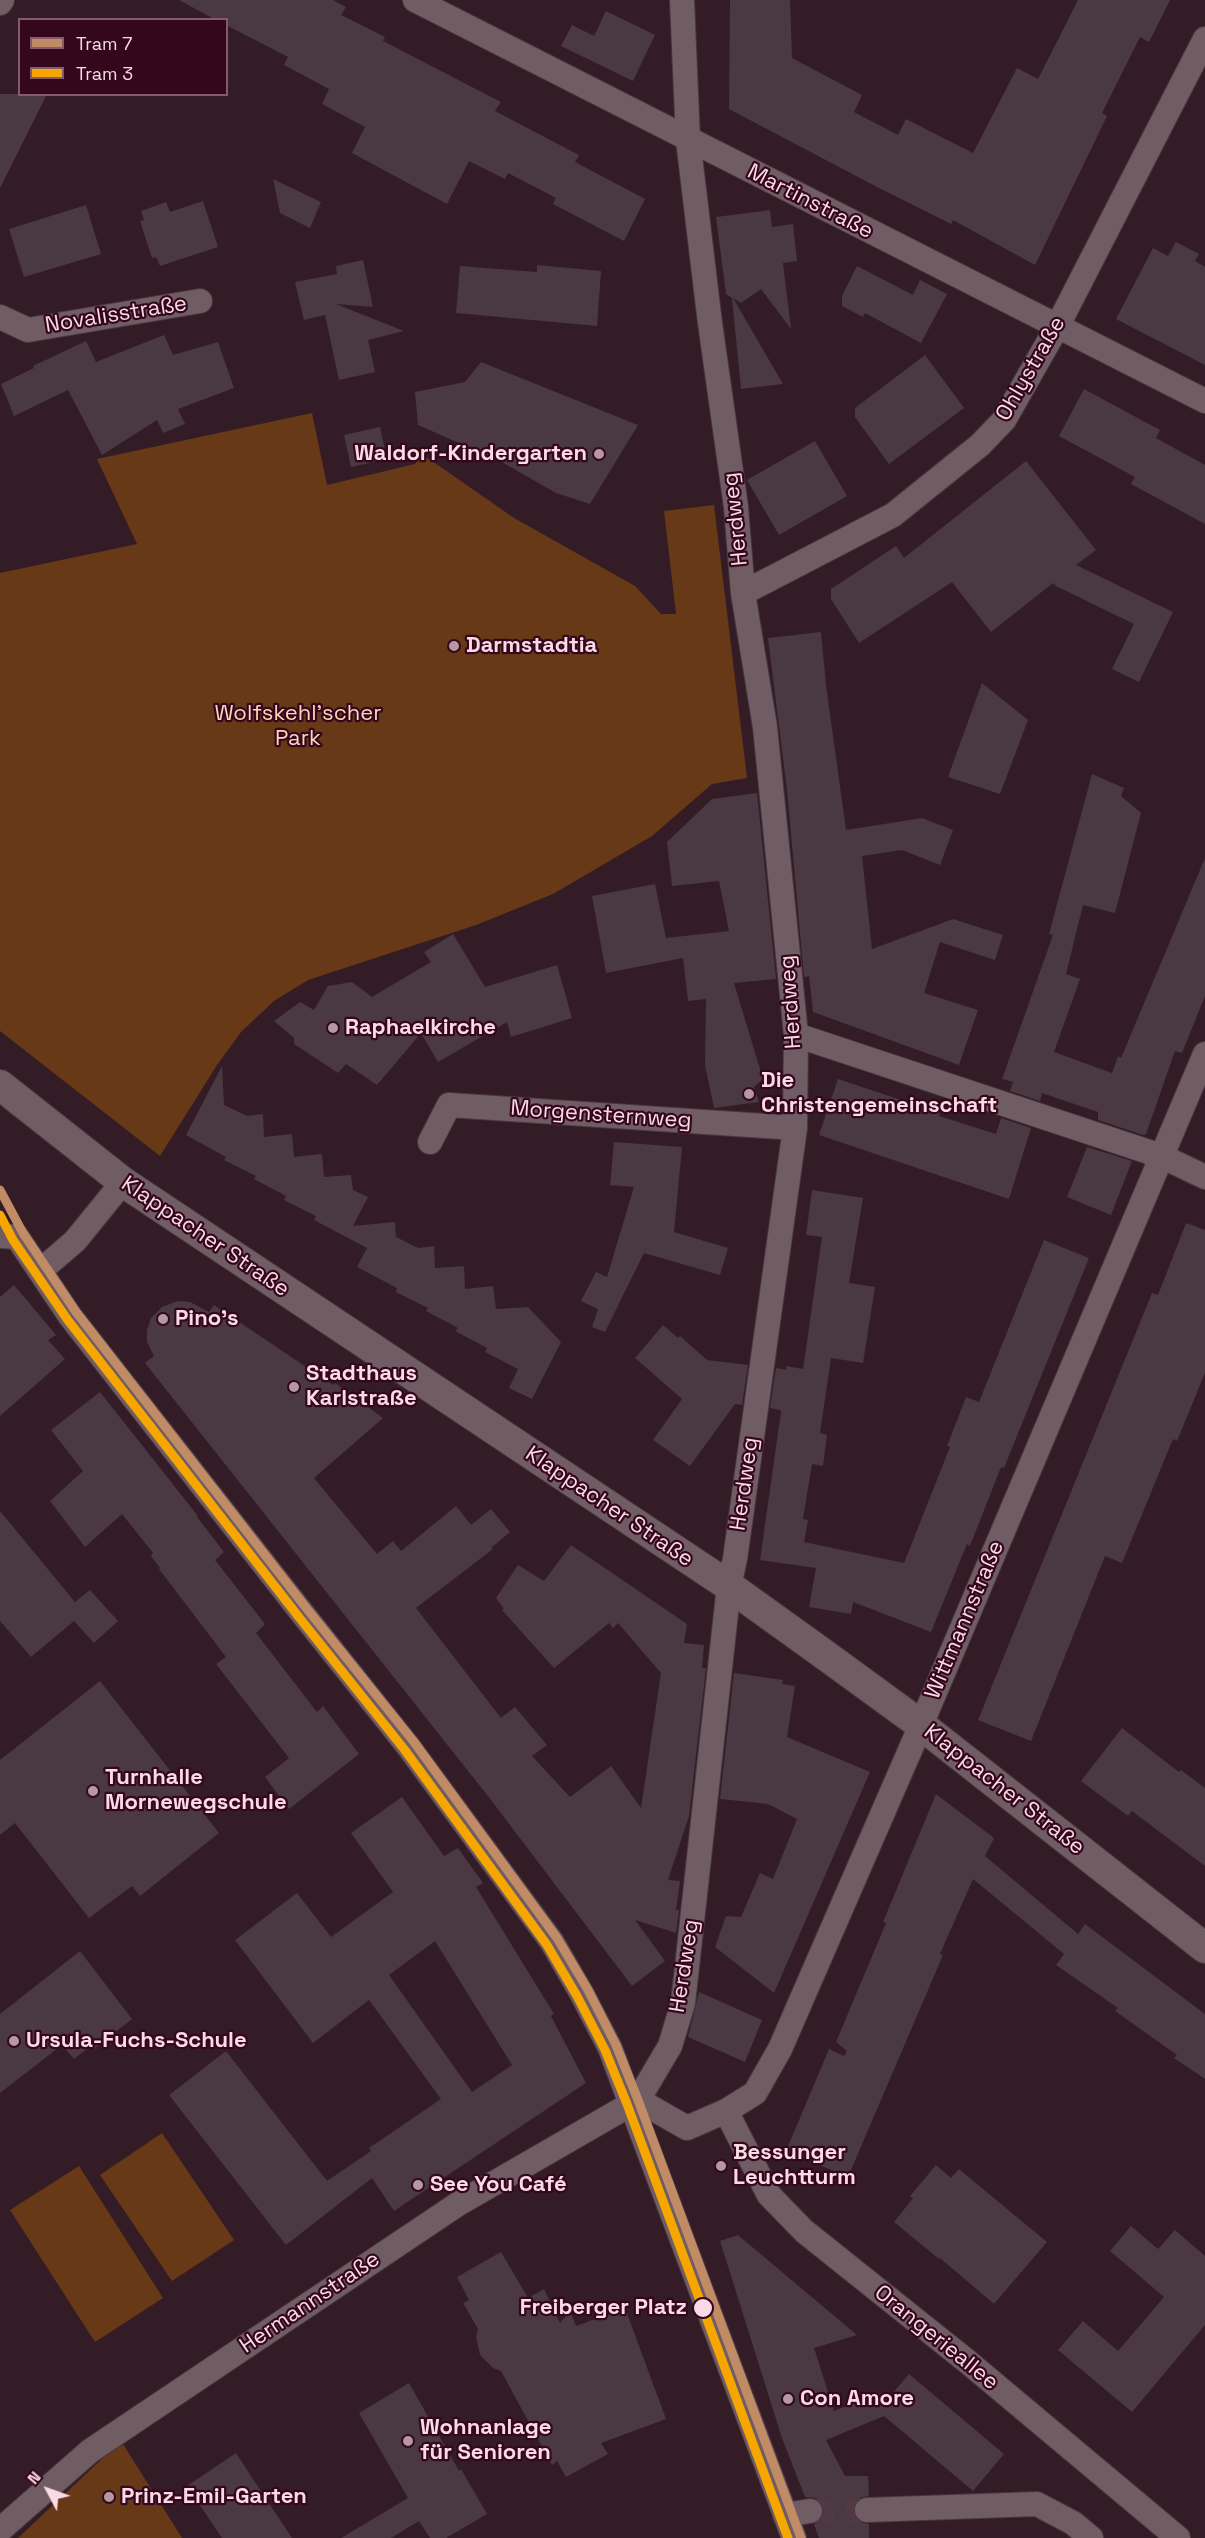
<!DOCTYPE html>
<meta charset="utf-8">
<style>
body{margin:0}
#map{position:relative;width:1205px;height:2538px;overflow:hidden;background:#341c26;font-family:"Space Grotesk",sans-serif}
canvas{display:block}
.legend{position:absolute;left:18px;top:18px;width:210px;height:78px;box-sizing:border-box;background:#34071c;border:2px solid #835b6c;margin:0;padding:8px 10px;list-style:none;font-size:18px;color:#fadae4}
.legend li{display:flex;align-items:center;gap:12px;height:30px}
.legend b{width:30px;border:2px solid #835b6c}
.north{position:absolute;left:18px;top:2460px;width:60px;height:60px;-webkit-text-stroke:4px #34071c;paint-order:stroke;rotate:311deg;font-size:16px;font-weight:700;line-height:24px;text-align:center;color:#fadae4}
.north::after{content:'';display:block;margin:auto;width:21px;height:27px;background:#fadae4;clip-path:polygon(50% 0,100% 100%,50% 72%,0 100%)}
</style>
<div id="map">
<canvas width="1205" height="2538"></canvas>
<ul class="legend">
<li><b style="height:8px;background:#c18c65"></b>Tram 7</li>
<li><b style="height:8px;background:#f7a600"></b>Tram 3</li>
</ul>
<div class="north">N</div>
</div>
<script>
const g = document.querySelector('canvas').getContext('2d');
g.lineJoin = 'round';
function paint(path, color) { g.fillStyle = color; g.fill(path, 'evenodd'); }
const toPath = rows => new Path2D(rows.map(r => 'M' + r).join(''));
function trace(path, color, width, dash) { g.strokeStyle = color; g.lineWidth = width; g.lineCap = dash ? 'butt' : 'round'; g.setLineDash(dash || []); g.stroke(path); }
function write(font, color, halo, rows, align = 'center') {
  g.font = font + ' "Space Grotesk",sans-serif'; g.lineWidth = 4.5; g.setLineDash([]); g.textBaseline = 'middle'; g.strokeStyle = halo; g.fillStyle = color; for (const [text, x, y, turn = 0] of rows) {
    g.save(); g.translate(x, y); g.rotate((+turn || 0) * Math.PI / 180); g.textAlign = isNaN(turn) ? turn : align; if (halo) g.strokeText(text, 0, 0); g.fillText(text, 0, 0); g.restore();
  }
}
paint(toPath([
 [312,413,327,485,415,464,422,454,514,518,635,586,661,614,676,614,664,511,714,505,747,778,712,784,652,836,553,894,476,925,308,980,274,1001,241,1032,217,1065,160,1156,0,1031,0,573,137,544,97,459],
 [162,2133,234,2240,172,2281,100,2175],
 [79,2166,163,2298,95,2342,10,2210],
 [123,2444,182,2538,18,2538,105,2456]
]), '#673916');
paint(toPath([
 [179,0,333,0,346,7,341,15,385,37,383,41,501,102,495,111,579,155,575,162,645,199,624,241,553,204,556,198,508,173,505,179,469,161,447,204,352,153,365,127,322,104,329,89,284,65,288,57,226,25,226,20,216,20],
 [730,0,790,0,792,58,862,95,854,112,898,135,906,119,973,153,1017,68,1038,79,1078,0,1170,0,1149,42,1140,37,1102,113,1107,116,1035,265,953,220,951,224,877,187,729,109],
 [606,11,655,35,633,81,561,46,572,25,594,36],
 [0,94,47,94,0,188],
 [273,179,321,202,310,228,280,213],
 [203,201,218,247,160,266,156,257,152,258,140,221,144,220,141,211,166,202,170,212],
 [86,205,101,254,24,277,9,229],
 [770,210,772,227,793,224,797,261,783,263,791,329,761,289,741,303,733,298,783,384,741,389,732,298,726,294,716,217],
 [1176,242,1199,254,1195,261,1205,267,1205,365,1116,319,1153,248,1168,256],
 [363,260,373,307,336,304,404,331,368,340,375,372,339,380,325,315,304,320,295,282,337,274,336,266],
 [537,265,601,271,597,326,456,313,460,266,537,272],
 [857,266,913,295,920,280,947,294,921,343,865,313,863,317,842,306,842,296],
 [164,335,173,355,218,342,234,388,178,409,185,424,163,433,157,420,102,455,68,390,14,416,1,384,34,368,33,366,86,341,96,362],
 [925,355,964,408,889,464,855,417,855,408],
 [481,362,638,425,590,504,556,493,500,461,418,425,415,392,465,382],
 [1084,389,1160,430,1156,438,1205,465,1205,524,1131,484,1135,477,1059,436],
 [380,427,387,459,351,467,344,435],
 [815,441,847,496,779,535,747,480],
 [1026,461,1096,550,1076,565,1173,612,1139,682,1112,669,1134,624,1056,586,1053,583,991,632,952,582,859,643,831,599,831,589,896,546,904,558],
 [821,632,826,685,846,830,922,818,953,830,940,865,902,850,862,856,872,949,953,919,1003,935,995,960,940,942,924,993,978,1010,959,1065,813,1012,809,976,804,977,787,790,768,638],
 [982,683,1028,720,1000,794,948,777],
 [1092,774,1124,788,1121,796,1141,813,1115,913,1083,905,1066,974,1080,979,1054,1052,1112,1073,1118,1056,1121,1058,1205,858,1205,996,1182,1053,1175,1051,1146,1134,1143,1135,1098,1120,1098,1112,1042,1093,1040,1101,1010,1091,1013,1082,1002,1079,1053,935,1049,934],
 [757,793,776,979,734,983,763,1079,754,1087,759,1102,714,1108,705,1065,706,999,688,1001,683,958,606,973,592,896,655,884,666,938,729,931,719,881,672,886,667,842,712,799],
 [453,934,485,987,557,965,572,1018,511,1037,507,1022,438,1062,421,1033,377,1085,346,1064,338,1073,294,1044,294,1038,274,1021,300,1002,314,1010,328,986,352,982,372,997,431,962,424,952],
 [222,1066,224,1105,247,1116,263,1114,264,1137,292,1134,294,1157,322,1154,324,1177,351,1175,353,1190,368,1197,353,1226,395,1222,396,1237,418,1248,434,1246,435,1268,464,1266,465,1289,493,1286,496,1309,528,1307,561,1342,532,1399,509,1388,518,1369,485,1352,487,1348,455,1331,458,1328,426,1311,428,1308,396,1292,397,1288,357,1267,367,1248,314,1220,316,1216,284,1200,286,1196,254,1179,256,1176,224,1160,226,1157,186,1135],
 [838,1079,940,1113,939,1116,996,1134,1001,1118,1031,1128,1009,1199,819,1135],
 [614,1142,682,1147,674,1232,728,1248,720,1275,644,1253,605,1332,592,1327,598,1309,581,1301,596,1272,607,1277,634,1187,610,1185],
 [1087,1147,1132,1161,1111,1215,1067,1197],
 [812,1190,863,1198,849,1283,875,1287,863,1363,831,1358,820,1433,827,1435,823,1466,812,1464,803,1519,808,1520,804,1542,904,1563,950,1447,947,1446,966,1397,979,1402,1044,1240,1089,1258,1004,1468,1001,1467,970,1546,967,1544,931,1632,853,1602,851,1614,809,1607,816,1568,760,1560,781,1412,780,1410,770,1408,776,1368,786,1370,786,1366,803,1369,822,1237,806,1235],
 [1186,1223,1205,1230,1205,1373,1177,1441,1173,1439,1122,1563,1105,1556,1031,1741,978,1720,1152,1293,1158,1295],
 [14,1285,56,1335,48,1340,65,1359,0,1416,0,1297],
 [177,1301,190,1302,209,1312,214,1305,333,1385,335,1383,383,1418,314,1478,377,1554,393,1541,401,1551,456,1506,471,1525,491,1509,510,1532,491,1548,493,1549,416,1608,501,1718,515,1707,547,1745,532,1756,570,1797,611,1766,641,1808,661,1673,618,1623,613,1628,609,1623,554,1668,502,1610,504,1609,496,1598,518,1565,544,1581,571,1545,687,1624,684,1643,704,1645,702,1668,706,1668,689,1816,668,1880,680,1881,676,1910,679,1910,676,1933,635,1920,665,1961,632,1986,491,1800,145,1363,154,1356,147,1342,147,1330,151,1318,162,1307],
 [663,1325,678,1338,680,1336,707,1360,748,1365,742,1405,735,1404,690,1466,653,1440,682,1399,635,1358],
 [100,1392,198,1516,197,1517,224,1552,215,1560,265,1624,256,1633,317,1712,323,1706,359,1754,289,1809,265,1777,289,1758,216,1664,226,1657,159,1569,160,1568,151,1556,153,1553,122,1514,85,1547,50,1501,83,1471,51,1430],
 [0,1511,75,1602,90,1590,118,1621,94,1643,74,1621,31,1657,0,1621],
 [734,1673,783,1680,782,1684,795,1686,787,1737,870,1772,774,1993,715,1947,726,1916,741,1917,760,1873,773,1879,797,1819,768,1804,720,1799],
 [100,1681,219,1833,140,1896,132,1886,89,1918,15,1823,0,1835,0,1760],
 [1122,1728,1179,1772,1181,1770,1205,1788,1205,1866,1132,1811,1128,1816,1081,1781],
 [936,1794,994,1838,985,1856,1078,1934,1085,1924,1205,2014,1205,2079,1174,2058,1177,2055,1115,2011,1118,2008,1056,1965,1064,1954,973,1879,940,1954,943,1955,848,2177,786,2151,829,2049,844,2056,847,2051,836,2042,886,1923,883,1922],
 [402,1797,444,1856,458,1848,483,1883,476,1887,554,2014,551,2016,586,2083,394,2211,372,2178,286,2245,169,2095,226,2051,327,2181,371,2151,369,2148,441,2099,369,2000,313,2043,235,1940,297,1893,331,1937,393,1892,351,1833],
 [435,1941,512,2065,472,2092,389,1975],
 [80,1951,132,2019,94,2049,91,2046,74,2059,62,2045,0,2093,0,2014],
 [699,1992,762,2020,745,2062,688,2037],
 [936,2165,951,2178,959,2169,1047,2242,994,2304,940,2258,939,2259,894,2222,913,2198,910,2196],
 [1131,2226,1158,2249,1175,2230,1205,2256,1205,2325,1132,2412,1058,2350,1083,2321,1118,2351,1164,2297,1110,2251],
 [738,2235,857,2335,814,2348,834,2411,883,2392,887,2400,909,2374,1004,2454,973,2491,884,2416,826,2440,845,2476,868,2476,869,2496,859,2498,853,2510,855,2517,860,2522,869,2524,869,2538,819,2538,814,2524,823,2517,824,2508,816,2498,805,2497,782,2438,720,2241],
 [501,2252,528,2298,544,2289,560,2323,570,2311,576,2326,625,2308,666,2419,601,2443,608,2454,566,2477,557,2461,552,2465,501,2371,493,2368,480,2355,476,2337,478,2329,463,2303,469,2300,457,2277],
 [409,2383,459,2471,461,2469,487,2514,446,2538,430,2538,419,2521,391,2538,341,2538,408,2498,359,2413],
 [236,2453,253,2479,292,2538,222,2538,187,2486]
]), '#4a3842');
trace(toPath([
 [810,2511,867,2510]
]), '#523842', 24, [24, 12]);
const minor = toPath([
 [415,0,1205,401],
 [0,3,2,0],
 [0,317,28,330,200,301],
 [743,593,893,515,980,445,1004,420,1057,327,1205,39],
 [796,1035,1161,1156,1205,1177],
 [430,1142,449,1105,795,1128],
 [0,1236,17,1237,70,1316,302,1613,408,1746,552,1942,582,1994,610,2048,794,2538],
 [40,1271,75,1241,123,1182],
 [638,2100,670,2046,683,2003,729,1586,735,1559,795,1128,796,1035,765,727,743,593,736,507,710,323,688,140,682,0],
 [638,2100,687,2128,726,2111,755,2093,780,2049,921,1725,1205,1054],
 [726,2111,769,2195,804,2231,968,2362,1178,2538],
 [867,2510,1037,2504,1073,2523,1091,2538],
 [785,2515,810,2511],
 [0,2530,90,2451,458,2204,638,2100]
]);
const tertiary = toPath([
 [0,1085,123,1182,729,1586,825,1655,921,1725,1205,1948]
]);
trace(minor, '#4b373e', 26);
trace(tertiary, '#4b373e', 32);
trace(minor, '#705d64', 24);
trace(tertiary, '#705d64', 30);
trace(toPath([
 [0,1190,23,1233,76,1312,307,1609,414,1742,557,1938,588,1990,616,2045,638,2100,801,2538]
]), '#c18c65', 9);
trace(toPath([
 [0,1215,13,1240,67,1319,298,1616,404,1749,547,1945,577,1996,605,2050,627,2104,788,2538]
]), '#f7a600', 9);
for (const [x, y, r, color] of [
 [599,454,6,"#b598a2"],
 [454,646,6,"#b598a2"],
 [333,1028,6,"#b598a2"],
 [749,1094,6,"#b598a2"],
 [163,1319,6,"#b598a2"],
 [294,1387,6,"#b598a2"],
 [93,1791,6,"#b598a2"],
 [14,2041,6,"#b598a2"],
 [721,2166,6,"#b598a2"],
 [418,2185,6,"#b598a2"],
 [703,2308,10,"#fadae4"],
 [788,2399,6,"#b598a2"],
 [408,2441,6,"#b598a2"],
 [109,2497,6,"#b598a2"]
]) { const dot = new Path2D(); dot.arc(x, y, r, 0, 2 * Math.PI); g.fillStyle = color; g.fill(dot); trace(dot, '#34071c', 2); }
write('22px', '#fadae4', '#34071c', [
 ["Martinstraße",810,202,27],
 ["Novalisstraße",116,315,-9],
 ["Ohlystraße",1031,369,-60],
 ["Herdweg",736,519,-96],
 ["Herdweg",791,1002,-94],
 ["Morgensternweg",601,1115,4],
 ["Klappacher Straße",205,1237,34],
 ["Herdweg",745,1484,-82],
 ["Klappacher Straße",609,1507,34],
 ["Wittmannstraße",965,1620,-67],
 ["Klappacher Straße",1004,1790,38],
 ["Herdweg",685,1966,-81],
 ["Hermannstraße",310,2303,-34],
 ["Orangerieallee",936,2338,39]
]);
write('bold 22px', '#fadae4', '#34071c', [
 ["Waldorf-Kindergarten",587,454,"right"],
 ["Darmstadtia",466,646],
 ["Raphaelkirche",345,1028],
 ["Die",761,1081],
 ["Christengemeinschaft",761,1106],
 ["Pino's",175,1319],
 ["Stadthaus",306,1374],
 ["Karlstraße",306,1399],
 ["Turnhalle",105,1778],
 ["Mornewegschule",105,1803],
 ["Ursula-Fuchs-Schule",26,2041],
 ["Bessunger",733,2153],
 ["Leuchtturm",733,2178],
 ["See You Café",430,2185],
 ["Con Amore",800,2399],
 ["Wohnanlage",420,2428],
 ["für Senioren",420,2453],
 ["Prinz-Emil-Garten",121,2497]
], 'left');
write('22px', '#fed6ba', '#34071c', [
 ["Wolfskehl'scher",298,714],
 ["Park",298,739]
]);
write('bold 22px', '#fadae4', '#34071c', [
 ["Freiberger Platz",687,2308]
], 'right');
</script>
